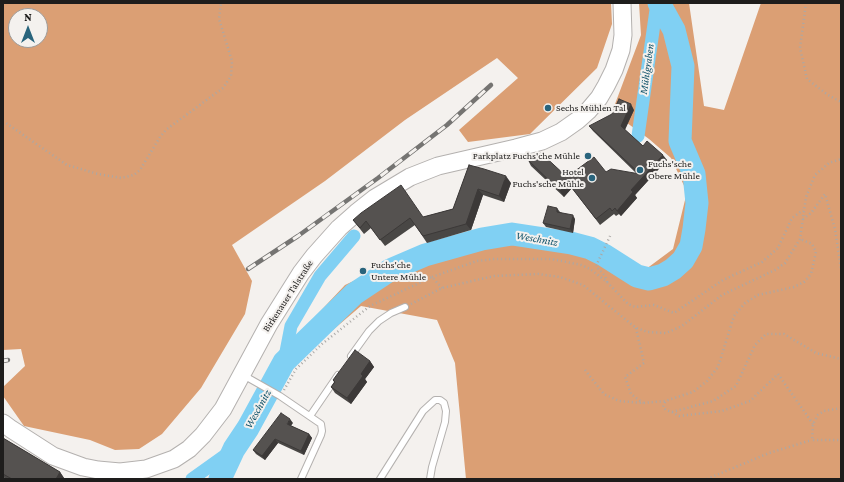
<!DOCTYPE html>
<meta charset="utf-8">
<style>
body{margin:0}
#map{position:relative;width:844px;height:482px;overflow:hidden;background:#f4f1ee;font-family:"Crimson Pro",serif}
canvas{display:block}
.frame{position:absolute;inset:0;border:4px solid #1e1d1c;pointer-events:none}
.north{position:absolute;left:8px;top:8px;width:40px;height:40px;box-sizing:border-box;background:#f4f1ee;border:1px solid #9e9c9a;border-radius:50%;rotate:0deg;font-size:11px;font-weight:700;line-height:16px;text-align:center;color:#1e1d1c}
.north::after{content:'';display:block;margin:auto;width:14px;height:18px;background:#29647c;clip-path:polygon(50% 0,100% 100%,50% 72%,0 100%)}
</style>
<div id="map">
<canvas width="844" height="482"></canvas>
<div class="frame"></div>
<div class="north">N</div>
</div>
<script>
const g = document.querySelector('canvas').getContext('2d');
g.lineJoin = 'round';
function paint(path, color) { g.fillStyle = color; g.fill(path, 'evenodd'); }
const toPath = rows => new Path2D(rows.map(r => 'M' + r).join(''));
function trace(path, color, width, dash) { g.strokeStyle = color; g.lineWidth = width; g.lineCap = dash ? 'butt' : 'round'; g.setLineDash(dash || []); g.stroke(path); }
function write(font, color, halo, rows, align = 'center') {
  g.font = font + ' "Crimson Pro",serif'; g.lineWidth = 4; g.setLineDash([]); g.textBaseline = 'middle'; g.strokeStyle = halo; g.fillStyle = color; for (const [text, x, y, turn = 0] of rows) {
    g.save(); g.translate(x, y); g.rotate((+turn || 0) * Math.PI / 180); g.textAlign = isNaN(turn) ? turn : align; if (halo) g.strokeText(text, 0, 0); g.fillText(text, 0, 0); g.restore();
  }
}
paint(toPath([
 [3,3,611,3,612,24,597,68,530,134,468,142,459,130,518,78,497,58,405,120,325,181,232,245,252,281,245,314,201,388,162,434,139,449,115,450,90,440,24,426,3,396,3,387,25,366,21,349,3,350],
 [16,16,40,16,40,40,16,40],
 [639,3,689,3,704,106,724,110,761,3,841,3,841,479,466,479,455,363,437,320,361,306,293,364,312,320,345,285,432,244,507,232,577,247,642,272,673,249,687,192,671,158,649,139,612,112,641,35]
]), '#db9f74');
trace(toPath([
 [638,136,657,3],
 [284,362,291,326,320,276,354,236],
 [192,479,234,449]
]), '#80d0f3', 13);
trace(toPath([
 [220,479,234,449,248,428,284,362,354,294,390,270,425,255,482,239,512,234,571,243,590,248,604,255,637,276,649,279,663,275,673,269,683,260,691,246,694,229,697,203,694,174,680,141,683,66,674,30,659,3]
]), '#80d0f3', 23);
const service = toPath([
 [351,356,369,331,379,321,391,313,405,307],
 [243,375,280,396,321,424,322,431,321,435,301,479],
 [310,416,338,375],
 [380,479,423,411,435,400,440,400,444,403,446,411,445,422,432,467,430,479]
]);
const secondary = toPath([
 [3,423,11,429,53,456,83,467,98,470,120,472,146,469,174,459,189,449,203,435,223,409,269,324,301,273,314,256,339,228,356,213,375,198,410,177,438,166,516,148,542,141,561,132,578,120,588,111,599,98,606,86,614,70,621,50,623,35,622,3]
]);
trace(service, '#b4b1af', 8);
trace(secondary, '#b4b1af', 19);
trace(toPath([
 [806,3,800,48,807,79,828,95,841,102],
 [3,121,67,165,98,174,121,178,134,175,140,170,160,137,167,129,223,88,231,76,232,61,219,19,221,3],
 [803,219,811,213,825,194,835,229,841,269],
 [432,277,477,261,494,259,552,259,581,265,590,269,607,282,628,304,635,307,654,305,674,313,723,280,762,262,778,248,792,218,803,210],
 [607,282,605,276,596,266,611,234],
 [411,304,442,288,494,276,538,274,560,277,583,285,636,328,648,332,666,333,682,326,722,295,775,270,785,263,800,239,806,197,815,175,829,163,841,159],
 [636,328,644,363,625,377,631,394,643,403],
 [585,370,604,394,619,401,643,403,665,401,693,392,707,381,718,367,734,316,745,303,758,295,794,287,804,282,811,274,816,252,812,244,800,239],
 [284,390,296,369,322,344,370,306,432,277,442,288],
 [665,402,663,407,666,410,672,412,713,401,736,386,755,345,766,334,784,334,816,353,841,359],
 [841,408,824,411,818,415,813,424,812,440,841,440],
 [672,412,679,416,722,411,750,401,778,374,813,424],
 [707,479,769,453,812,440]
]), '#aaa8a6', 2.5, [1, 3]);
trace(service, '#fff', 6);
trace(secondary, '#fff', 17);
const rail = toPath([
 [248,269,298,236,378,178,447,125,491,85],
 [3,361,8,360]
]);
trace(rail, '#757472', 4.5);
trace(rail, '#f4f1ee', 3, [9]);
paint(toPath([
 [634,110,625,130,643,146,667,160,635,195,637,198,621,216,619,214,616,216,614,214,600,225,572,188,564,197,531,166,528,160,567,177,606,172,637,174,593,131,589,126],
 [469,165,511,183,504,202,483,195,471,230,427,243,415,225,385,246,371,228,364,234,353,220,423,217,453,209],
 [557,208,560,212,575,219,573,233,546,227,543,223],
 [370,361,374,367,365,379,367,382,351,404,335,393,331,387,334,382,333,380],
 [293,423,291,426,309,434,312,438,304,455,278,443,265,460,256,454,253,450],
 [3,438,60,472,64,478,64,479,6,479,3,477]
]), '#494745');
paint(toPath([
 [631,104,634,110,624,131,621,126],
 [663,155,667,160,635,195,637,198,621,216,617,211,631,190],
 [506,176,511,183,504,202,499,196],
 [568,183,572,188,564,197,560,191],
 [478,189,483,195,471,230,466,224],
 [573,215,575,219,573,233,570,229],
 [370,361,374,367,365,379,367,382,351,404,347,398,361,374],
 [290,419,293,423,289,427,287,424],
 [309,434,312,438,304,455,301,451],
 [275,439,278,443,265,460,262,456],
 [60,472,64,478,64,479,56,479]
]), '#3c3938');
const building = toPath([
 [619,99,631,104,621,126,643,146,647,141,663,155,631,190,633,192,617,211,615,208,612,211,610,208,596,219,568,183,560,191,528,160,541,153,567,177,594,157,606,172,611,169,640,174,589,126,612,114,619,99],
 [469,165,484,169,506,176,499,196,478,189,466,224,423,236,410,218,380,240,366,221,360,228,353,220,361,213,401,185,423,217,453,209,469,165],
 [548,206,557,208,557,212,573,215,570,229,543,223,548,206],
 [355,350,370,361,361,374,363,376,347,398,331,387,335,382,333,380,355,350],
 [281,413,290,419,287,424,309,434,301,451,275,439,262,456,253,450,281,413],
 [3,438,60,472,56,479,12,479,3,474,3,438]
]);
paint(building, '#555250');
trace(building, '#3c3938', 1);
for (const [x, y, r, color] of [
 [548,108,4,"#29647c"],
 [588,156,4,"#29647c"],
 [640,170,4,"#29647c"],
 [592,178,4,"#29647c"],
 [363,271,4,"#29647c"]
]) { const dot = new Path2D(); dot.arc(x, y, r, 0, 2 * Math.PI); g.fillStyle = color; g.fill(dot); trace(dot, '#f4f1ee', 1.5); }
write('10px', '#1e1d1c', '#f4f1ee', [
 ["Sechs Mühlen Tal",556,108],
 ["Parkplatz Fuchs'che Mühle",580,156,"right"],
 ["Fuchs'sche",648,164],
 ["Obere Mühle",648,176],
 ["Hotel",584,172,"right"],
 ["Fuchs'sche Mühle",584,184,"right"],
 ["Fuchs'che",371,265],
 ["Untere Mühle",371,277]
], 'left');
write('10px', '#1e1d1c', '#f4f1ee', [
 ["Birkenauer Talstraße",288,296,-57]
]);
write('italic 11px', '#0d5068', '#f4f1ee', [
 ["Mühlgraben",647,69,-82],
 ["Weschnitz",537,239,10],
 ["Weschnitz",258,409,-61]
]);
</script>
